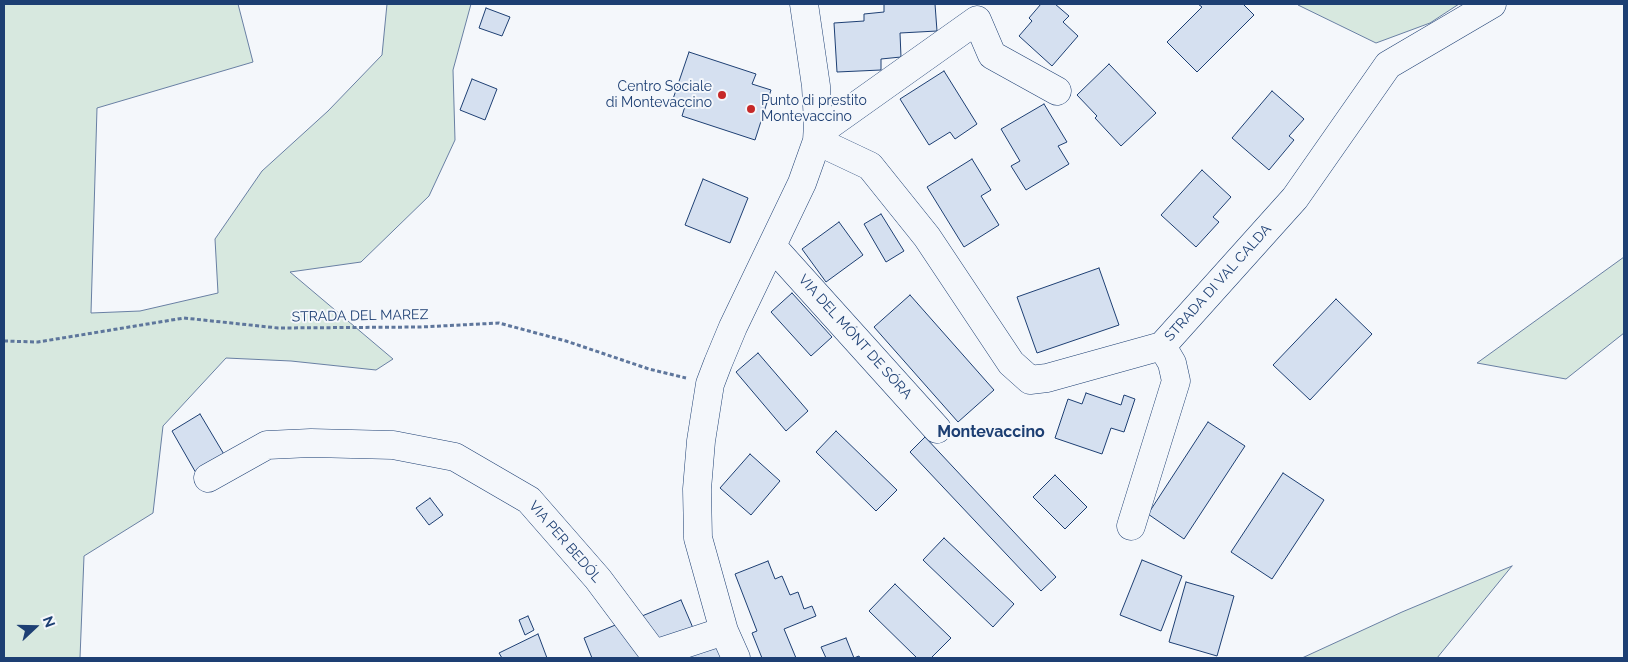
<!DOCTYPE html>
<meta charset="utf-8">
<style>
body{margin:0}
#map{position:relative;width:1628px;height:662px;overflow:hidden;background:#f4f7fb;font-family:Raleway,sans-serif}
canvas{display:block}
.frame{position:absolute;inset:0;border:5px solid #1d3f73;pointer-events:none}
.north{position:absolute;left:10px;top:602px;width:50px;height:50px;-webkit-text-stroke:4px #f4f7fb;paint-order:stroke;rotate:69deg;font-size:14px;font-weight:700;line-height:20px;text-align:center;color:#1d3f73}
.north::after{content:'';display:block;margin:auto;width:18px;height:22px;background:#1d3f73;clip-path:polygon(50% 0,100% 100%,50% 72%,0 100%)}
</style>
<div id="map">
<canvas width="1628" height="662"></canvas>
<div class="frame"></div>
<div class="north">N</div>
</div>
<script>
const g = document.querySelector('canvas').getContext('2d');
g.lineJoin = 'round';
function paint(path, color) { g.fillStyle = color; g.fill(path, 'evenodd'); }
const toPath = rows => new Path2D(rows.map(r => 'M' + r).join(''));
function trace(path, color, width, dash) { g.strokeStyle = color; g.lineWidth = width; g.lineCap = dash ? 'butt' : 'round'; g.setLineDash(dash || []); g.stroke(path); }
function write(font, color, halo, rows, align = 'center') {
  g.font = font + ' Raleway,sans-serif'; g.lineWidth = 4; g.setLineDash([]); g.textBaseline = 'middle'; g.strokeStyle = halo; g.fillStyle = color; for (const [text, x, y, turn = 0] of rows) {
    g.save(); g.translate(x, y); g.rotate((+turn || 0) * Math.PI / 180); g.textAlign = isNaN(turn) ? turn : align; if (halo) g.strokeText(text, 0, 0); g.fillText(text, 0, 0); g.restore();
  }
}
const green = toPath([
 [4,4,238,4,253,62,97,108,91,313,140,311,218,293,215,239,262,171,328,111,382,55,387,4,471,4,453,70,455,140,429,196,361,262,290,272,393,359,376,370,291,361,226,358,163,426,153,513,84,556,80,658,4,658,4,4],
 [1299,4,1459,4,1430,23,1376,43,1298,5,1299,4],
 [1624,257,1624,333,1566,379,1477,363,1624,257],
 [1512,566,1437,658,1302,658,1402,612,1512,566]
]);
paint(green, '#d7e8df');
trace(green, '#687fa3', 1);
const building = toPath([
 [884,4,935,4,937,31,900,33,901,57,881,59,881,70,837,72,834,23,864,21,864,14,884,12,884,4],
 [1041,4,1055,4,1069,16,1063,22,1078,36,1052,66,1019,36,1032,21,1029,18,1041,4],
 [1198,4,1243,4,1254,15,1197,72,1167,42,1202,7,1198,4],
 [486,8,510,17,502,36,479,28,486,8],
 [689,52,756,74,752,84,771,90,755,140,682,116,686,103,673,99,689,52],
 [1109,64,1156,113,1121,146,1095,118,1097,116,1077,95,1109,64],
 [944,71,977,124,955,139,950,132,929,145,900,99,944,71],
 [472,79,497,89,485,120,460,110,472,79],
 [1272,91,1304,119,1289,136,1294,140,1269,170,1232,138,1272,91],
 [1044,104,1067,142,1058,146,1069,164,1026,190,1011,166,1020,161,1001,129,1044,104],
 [972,159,991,190,981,196,999,225,964,247,927,187,972,159],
 [1202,170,1231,197,1213,217,1219,222,1196,247,1161,215,1202,170],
 [703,179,748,198,730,243,685,225,703,179],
 [881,214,904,251,886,262,864,224,881,214],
 [839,222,863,255,826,282,802,249,839,222],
 [1099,268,1119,325,1037,353,1017,297,1099,268],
 [792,293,832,337,811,356,771,312,792,293],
 [910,295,994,390,958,422,874,327,910,295],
 [1336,299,1372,334,1310,400,1273,365,1336,299],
 [758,353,808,411,786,431,736,372,758,353],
 [1086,393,1121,405,1124,395,1135,399,1124,432,1111,428,1102,454,1055,438,1068,399,1082,404,1086,393],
 [200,414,225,456,196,473,172,431,200,414],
 [1208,422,1245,446,1184,539,1148,514,1208,422],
 [836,431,897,490,876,511,816,452,836,431],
 [925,437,1056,577,1041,591,910,452,925,437],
 [750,454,780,481,751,515,720,488,750,454],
 [1283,473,1324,500,1272,579,1231,552,1283,473],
 [1055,475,1087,507,1065,529,1033,497,1055,475],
 [430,498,443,515,429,525,416,508,430,498],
 [944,538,1014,604,993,627,923,560,944,538],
 [1142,560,1182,576,1161,631,1120,615,1142,560],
 [768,561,775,579,782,576,790,595,798,592,804,609,812,606,816,616,784,629,796,658,762,658,752,633,757,631,735,574,768,561],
 [1186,582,1234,596,1217,656,1169,642,1186,582],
 [895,584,951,638,931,658,917,658,869,611,895,584],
 [681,600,693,628,654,644,642,616,681,600],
 [528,616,534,630,525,635,519,620,528,616],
 [625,621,641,658,592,658,584,638,625,621],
 [538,634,547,658,502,658,499,653,538,634],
 [711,637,723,658,675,658,711,637],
 [846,638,854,658,859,656,860,658,826,658,821,647,846,638]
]);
paint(building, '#d5e0f0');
trace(building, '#1d3f73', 1);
const minor = toPath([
 [818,133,977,20,992,55,1057,91],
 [817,141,870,166,927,237,1011,363,1030,380,1047,378,1162,346,1295,198,1388,65,1492,4],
 [772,246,937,429],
 [208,478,267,445,311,443,393,445,455,457,529,500,598,579,654,654],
 [1131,526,1176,381,1172,363,1162,346],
 [654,654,724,631],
 [736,658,724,631,698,538,697,489,701,441,710,384,718,363,733,327,802,183,817,141,818,123,816,86,804,4]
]);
trace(minor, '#1d3f73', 29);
trace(toPath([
 [4,341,38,342,184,318,278,328,421,327,499,323,566,341,649,369,686,378]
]), '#5e769c', 3, [4, 2.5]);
trace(minor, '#f4f7fb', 28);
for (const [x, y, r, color] of [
 [722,95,5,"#c62828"],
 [751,109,5,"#c62828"]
]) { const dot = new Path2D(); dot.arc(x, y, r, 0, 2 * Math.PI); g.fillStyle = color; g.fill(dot); trace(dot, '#f4f7fb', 2); }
write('14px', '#1d3f73', '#f4f7fb', [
 ["Centro Sociale",712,87],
 ["di Montevaccino",712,103],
 ["Punto di prestito",761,101,"left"],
 ["Montevaccino",761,117,"left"]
], 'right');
write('14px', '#1d3f73', '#f4f7fb', [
 ["STRADA DI VAL CALDA",1218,283,-48],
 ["STRADA DEL MAREZ",360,316,-1],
 ["VIA DEL MÓNT DE SÓRA",855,337,48],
 ["VIA PER BEDÓL",565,542,49]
]);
write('bold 16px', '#1d3f73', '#f4f7fb', [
 ["Montevaccino",991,432]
]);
</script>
